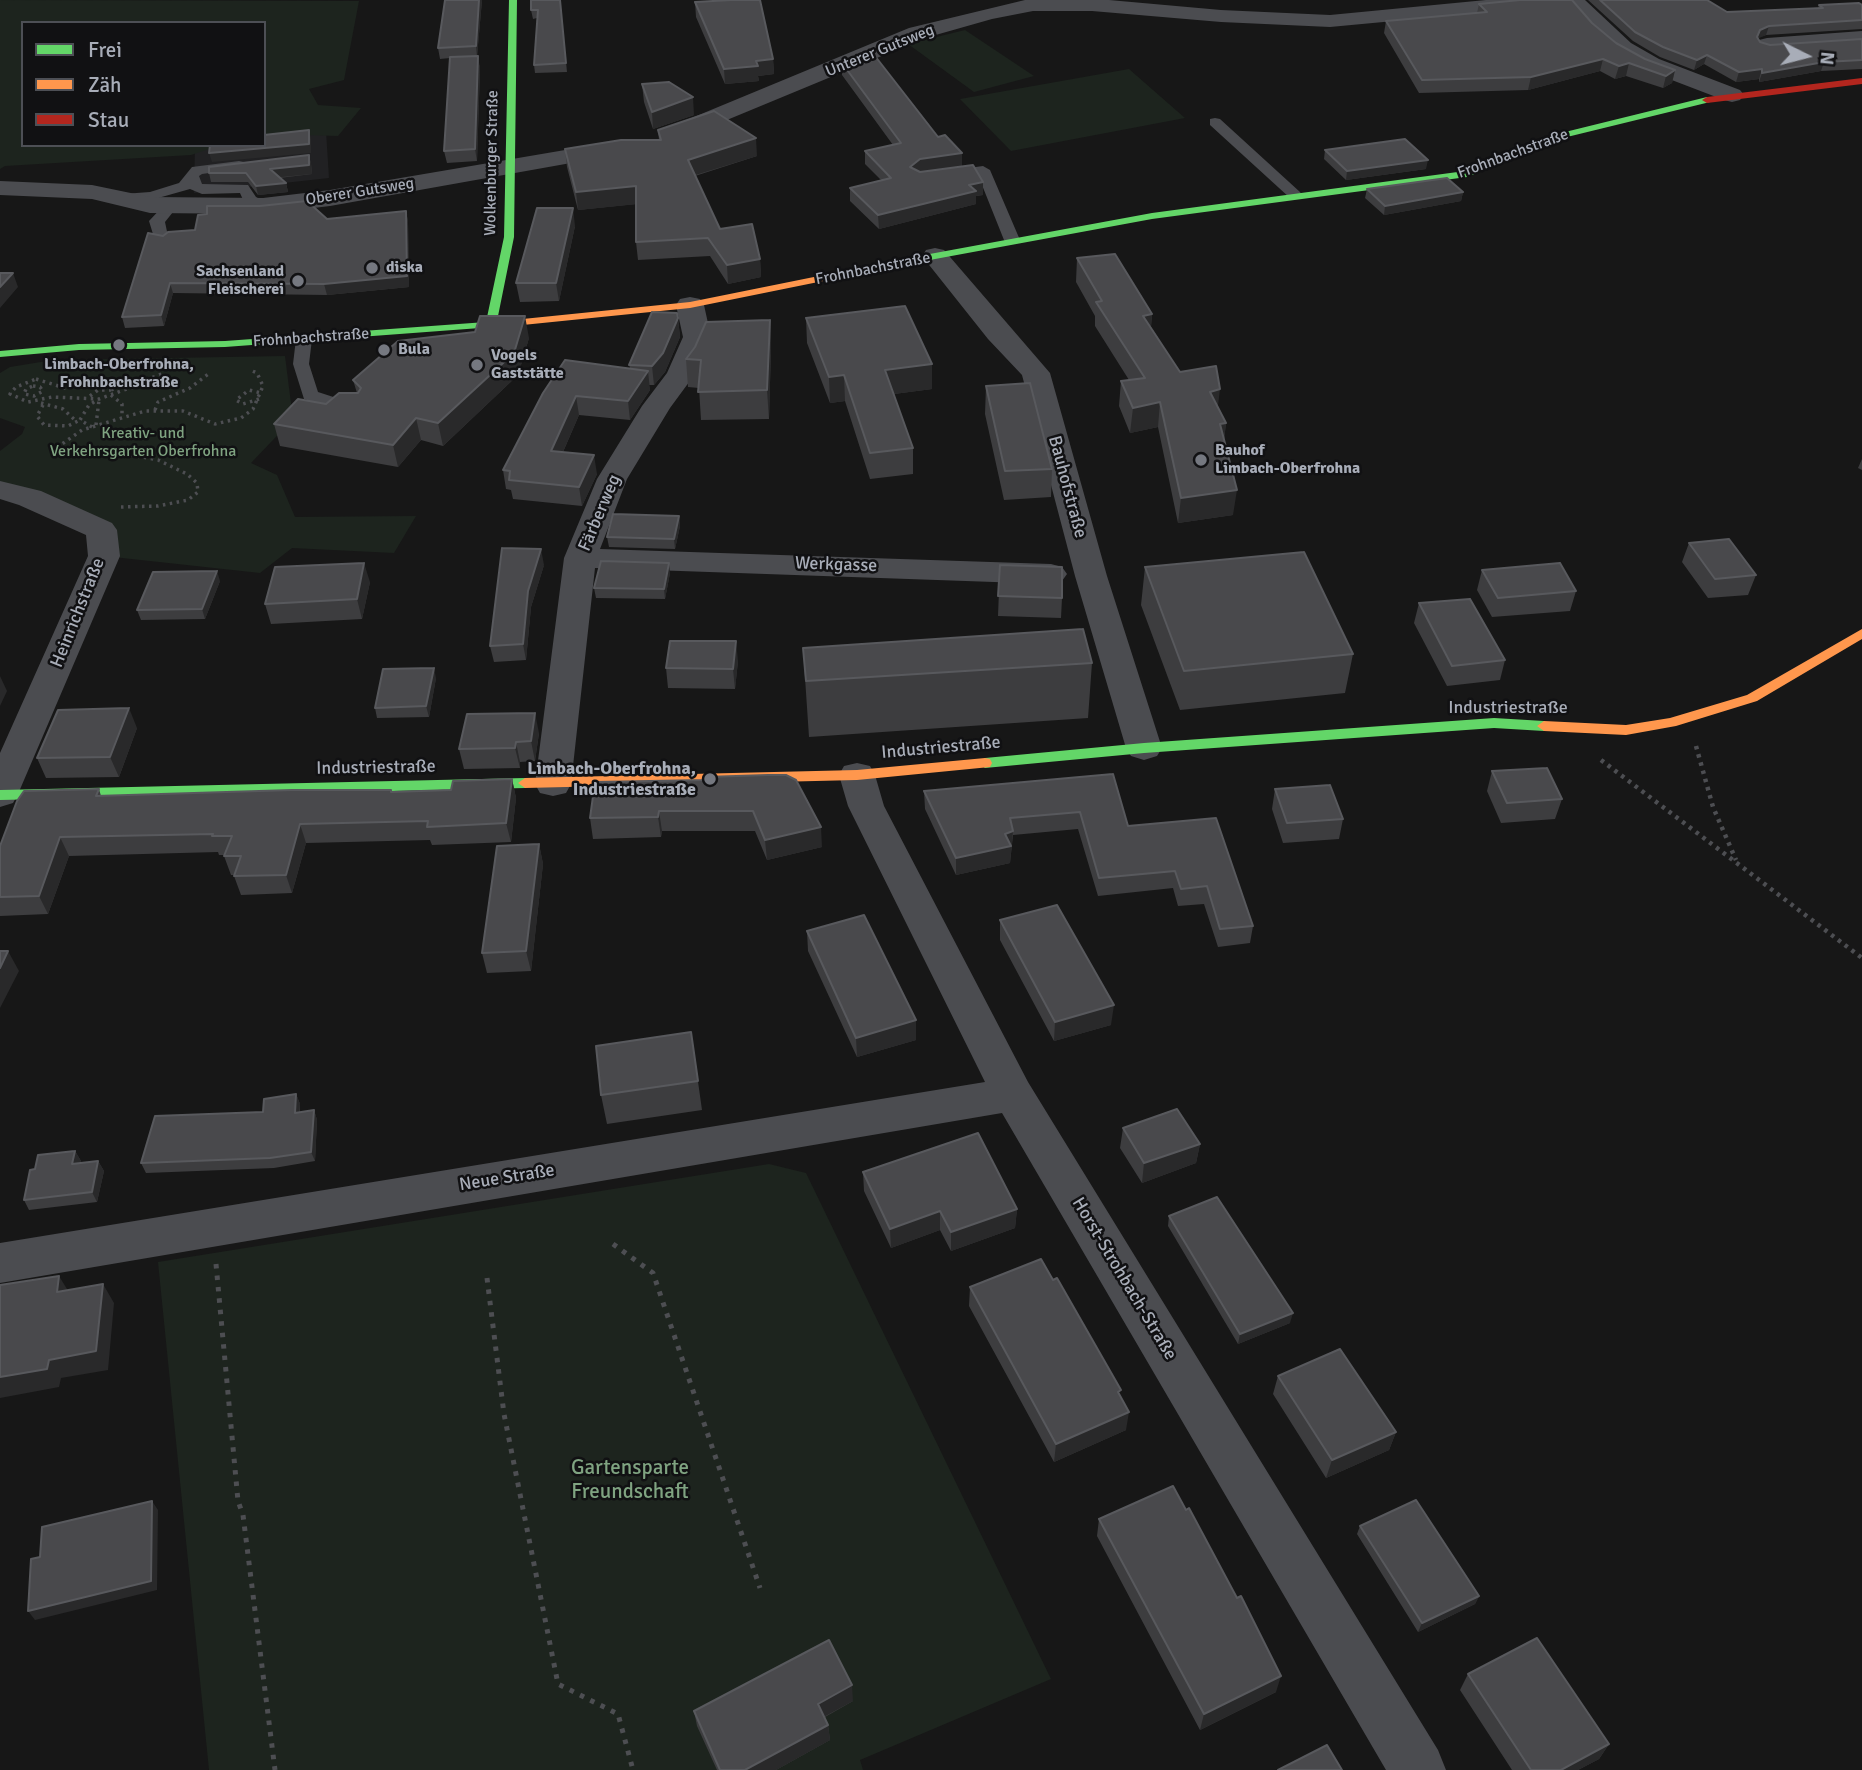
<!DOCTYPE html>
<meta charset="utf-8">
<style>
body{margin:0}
#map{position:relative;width:1862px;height:1770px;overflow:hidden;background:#171717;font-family:Signika,sans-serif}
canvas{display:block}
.legend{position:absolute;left:21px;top:21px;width:245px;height:126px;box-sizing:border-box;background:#111113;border:2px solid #4d4f55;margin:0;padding:9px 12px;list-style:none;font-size:21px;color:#a8adb8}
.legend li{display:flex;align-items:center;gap:14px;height:35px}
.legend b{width:35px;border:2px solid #4d4f55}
.north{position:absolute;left:1771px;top:21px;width:70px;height:70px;-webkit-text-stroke:5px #111113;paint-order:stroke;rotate:96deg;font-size:19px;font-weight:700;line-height:28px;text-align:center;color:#a8adb8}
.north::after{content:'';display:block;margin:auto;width:24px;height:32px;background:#a8adb8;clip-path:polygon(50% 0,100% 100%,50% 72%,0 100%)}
</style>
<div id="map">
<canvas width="1862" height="1770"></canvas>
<ul class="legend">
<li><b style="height:9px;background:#63d668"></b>Frei</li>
<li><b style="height:9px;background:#ff974d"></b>Zäh</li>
<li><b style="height:9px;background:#b3261e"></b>Stau</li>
</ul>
<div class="north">N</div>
</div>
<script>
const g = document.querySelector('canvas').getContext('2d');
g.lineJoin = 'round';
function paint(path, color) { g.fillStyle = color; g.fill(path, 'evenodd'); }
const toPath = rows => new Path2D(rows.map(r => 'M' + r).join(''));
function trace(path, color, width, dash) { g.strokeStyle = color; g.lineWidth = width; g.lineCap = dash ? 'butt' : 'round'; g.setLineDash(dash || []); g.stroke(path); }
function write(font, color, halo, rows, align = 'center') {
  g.font = font + ' Signika,sans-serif'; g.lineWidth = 5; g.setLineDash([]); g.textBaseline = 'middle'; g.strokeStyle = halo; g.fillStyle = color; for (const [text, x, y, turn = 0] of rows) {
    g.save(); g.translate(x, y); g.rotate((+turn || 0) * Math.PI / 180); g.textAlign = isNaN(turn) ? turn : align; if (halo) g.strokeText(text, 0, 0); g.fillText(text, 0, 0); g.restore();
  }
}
paint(toPath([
 [326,131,329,178,194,193,195,145,264,145]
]), '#212123');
paint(toPath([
 [0,0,359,1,344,80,309,89,318,105,361,108,338,136,264,134,264,23,23,23,23,145,221,145,191,155,5,166,0,169],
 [965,30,1034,76,974,92,908,44],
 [1129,69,1185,118,1011,151,960,99],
 [285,356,293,419,251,463,277,475,295,517,416,516,394,553,292,548,260,573,104,556,101,530,0,490,0,451,22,434,25,427,0,418,0,373,10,367,53,360],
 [769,1164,806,1173,1051,1679,860,1760,863,1770,209,1770,158,1262]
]), '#1d241e');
trace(toPath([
 [36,379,65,388,120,379,146,382,99,399,52,397,28,402,10,394,16,387,36,379],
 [146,380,164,373],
 [33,386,40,387,43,391,34,396,24,394,26,389,33,386],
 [111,390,123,385,135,388],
 [90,396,98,390,111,390,111,395,122,404,122,417],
 [259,399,243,404,236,400,249,390,261,393],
 [41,403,63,409,76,421],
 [43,405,37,416,44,425,68,426,80,420],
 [155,410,158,402,190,388,211,372],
 [96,425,99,400],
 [92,427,80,420,89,405,99,399],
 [121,507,158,506,188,500,198,492,197,483,187,474,158,460,132,455,66,456,59,452,62,444,82,430,145,411,183,411,215,424,241,418,253,409,263,386,257,373,250,370]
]), '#4d4e52', 3.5, [2.5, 4.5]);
trace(toPath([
 [1696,746,1713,807,1736,860],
 [1601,760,1862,958]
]), '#4d4e52', 4.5, [3.5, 5]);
trace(toPath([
 [613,1244,653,1273,760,1588],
 [216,1264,238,1501,243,1515,275,1770],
 [487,1278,504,1414,558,1684,618,1714,633,1770]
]), '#4d4e52', 5, [4.5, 7]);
paint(toPath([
 [1215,118,1220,119,1300,192,1302,195,1300,198,1290,198,1210,125,1210,119,1215,118],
 [239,161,244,162,246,165,244,168,202,174,199,176,202,184,248,185,256,197,268,203,270,206,268,209,258,209,244,202,240,193,202,194,190,189,151,200,123,202,116,198,123,194,150,192,179,183,192,167,239,161],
 [983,166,990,170,1020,240,1017,243,1007,243,1004,240,978,175,947,179,940,175,947,171,983,166],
 [170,203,177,207,165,222,169,241,166,244,156,244,149,221,165,204,170,203],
 [304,334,312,339,309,364,318,392,361,406,364,410,361,414,349,414,304,399,293,364,296,339,304,334]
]), '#4b4c50');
paint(toPath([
 [1025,0,1109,0,1221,10,1330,15,1486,0,1585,0,1631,43,1659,59,1740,90,1744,95,1740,100,1732,102,1724,100,1643,69,1615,53,1591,33,1564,2,1554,6,1330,27,1221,22,1092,11,1033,11,992,19,925,38,681,139,665,139,661,134,665,129,909,28,1025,0],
 [1862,31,1862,45,1767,52,1759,50,1756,45,1759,40,1767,38,1862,31],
 [618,141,627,143,630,148,627,153,330,206,263,214,150,213,92,199,0,195,0,181,92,185,150,197,263,198,330,190,618,141],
 [935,248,944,250,1050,373,1107,576,1162,748,1157,756,1144,760,1131,756,1126,748,1075,576,1022,375,988,339,922,256,926,250,935,248],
 [690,297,700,299,704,305,711,337,695,374,670,408,627,479,600,549,1051,564,1062,567,1067,574,1062,581,1051,584,595,568,571,784,566,793,553,796,540,793,535,784,564,558,597,479,642,406,667,373,683,337,676,305,680,299,690,297],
 [0,481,41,491,112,523,117,530,120,556,18,794,13,803,0,807,0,753,88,556,86,535,19,505,0,499,0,481],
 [857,763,870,766,875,775,884,806,1028,1082,1438,1750,1446,1770,1386,1770,1002,1113,0,1283,0,1243,985,1082,848,806,839,775,844,766,857,763]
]), '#4b4c50');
paint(toPath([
 [509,0,517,0,514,237,497,321,507,322,507,326,225,347,79,350,0,357,0,351,79,344,225,341,486,322,504,237,509,0],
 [1707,97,1712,100,1710,102,1567,137,1467,177,1152,219,908,264,903,261,908,258,1152,213,1465,171,1561,133,1707,97],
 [1494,718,1544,721,1551,726,1544,731,1494,728,1144,753,985,768,978,763,985,758,1144,743,1494,718],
 [525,778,532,783,525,788,0,800,0,790,525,778]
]), '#63d668');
paint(toPath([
 [908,258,912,259,912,263,690,308,503,327,497,324,503,321,690,302,908,258],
 [1862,629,1862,639,1757,701,1676,726,1626,735,1544,731,1537,726,1544,721,1626,725,1670,718,1747,695,1862,629],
 [985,758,990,759,992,763,990,767,857,780,525,788,518,783,525,778,857,770,985,758]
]), '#ff974d');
paint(toPath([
 [1862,78,1862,84,1707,103,1702,100,1707,97,1862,78]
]), '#b3261e');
paint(toPath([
 [445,0,482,0,477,56,480,68,477,161,447,163,444,151,450,58,440,59,438,48],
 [560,0,567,72,535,73,534,65,537,18,533,19,531,10],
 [1588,0,1707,0,1727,12,1818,8,1819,5,1862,5,1862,29,1766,35,1757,38,1760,42,1770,45,1862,39,1862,69,1821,71,1759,82,1759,79,1736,82,1704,64,1694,70,1660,57,1633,41],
 [695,2,773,59,774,74,758,76,759,81,725,84,696,17],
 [1479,4,1592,23,1616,43,1645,59,1675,70,1672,83,1663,88,1626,76,1615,79,1600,71,1528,90,1419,93,1384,33,1386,21,1477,13],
 [842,63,962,166,983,195,976,196,976,204,879,229,850,201,850,188,881,180,865,164,865,151,893,145,842,75],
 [642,84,694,115,653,129,644,102],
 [658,130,757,156,695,176,720,229,760,259,761,277,728,284,710,256,638,260,636,242,636,204,578,210,567,167,565,149,659,140],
 [1325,150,1426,169,1346,180,1324,159],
 [309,155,311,164,312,174,279,178,286,183,288,192,258,195,248,182,211,182,209,173],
 [1367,189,1463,192,1461,201,1384,215,1365,198],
 [406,211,408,222,409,287,327,295,173,293,164,326,125,328,122,317,163,236],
 [575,226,559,301,520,302,516,283],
 [1077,258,1152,314,1151,327,1180,372,1218,407,1226,423,1224,440,1233,515,1178,523,1158,427,1130,433,1119,406,1121,381,1129,380,1095,326,1095,316,1076,282],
 [678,318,680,337,665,372,654,385,649,385,650,390,630,420,579,415,563,452,597,474,582,506,513,499,511,490,506,489,503,470,543,393,630,368,629,365],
 [806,318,932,389,894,394,913,448,913,474,870,479,845,401,830,403,807,343],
 [770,320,771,348,769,419,701,420,699,388,688,387,686,359],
 [529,338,518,375,443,446,421,440,398,467,280,446,274,424,357,393,353,380],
 [986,386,1052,469,1051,497,1004,500,985,414],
 [1862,459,1862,470,1858,468],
 [679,516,680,526,675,549,609,547,607,537],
 [1689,543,1756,575,1748,595,1708,598,1682,562],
 [544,565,531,607,526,660,494,662,490,646],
 [1000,565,1062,598,1061,618,998,616],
 [1145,567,1353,654,1345,693,1180,710,1141,605],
 [1482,570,1576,591,1570,611,1492,617,1477,590],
 [670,573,665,599,596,598,594,588],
 [220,581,205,619,141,620,137,610],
 [370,582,362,619,271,624,265,604],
 [1419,603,1505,660,1500,680,1447,686,1414,623],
 [803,648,1092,663,1088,718,809,737],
 [738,661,735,689,668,688,666,668],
 [436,678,429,717,377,718,375,708],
 [137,728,119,777,46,778,37,758],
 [539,733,535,761,520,762,520,768,464,769,459,749],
 [1492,771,1562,799,1555,819,1501,823,1487,791],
 [1113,774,1128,826,1216,818,1253,926,1250,943,1218,947,1204,904,1178,906,1173,888,1098,896,1078,829,1013,835,1010,863,956,875,925,809,924,791],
 [512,779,516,798,511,842,432,845,430,840,306,843,292,893,241,895,234,876,235,875,231,875,224,856,224,855,219,855,218,852,69,856,48,914,0,916,0,846,99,789,101,796,392,792,451,790],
 [705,780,822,847,767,860,755,831,662,831,661,837,593,839,590,818],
 [1275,789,1343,819,1339,839,1283,843,1272,809],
 [539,844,543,864,531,971,487,973,482,953],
 [1000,920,1111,1025,1054,1041,1000,940],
 [807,931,916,1040,857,1057,808,951],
 [691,1032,702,1110,607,1124,601,1095],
 [296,1094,300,1104,300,1112,314,1110,317,1120,315,1161,274,1168,146,1173,141,1163,263,1112],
 [1123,1128,1200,1144,1196,1163,1142,1183,1120,1148],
 [75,1151,81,1161,80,1163,98,1161,104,1171,97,1202,29,1210,24,1200,35,1169],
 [863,1172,1017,1209,1015,1228,951,1251,940,1230,891,1248,864,1191],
 [1169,1216,1290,1323,1238,1344,1168,1226],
 [970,1287,1126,1430,1054,1462,969,1306],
 [1278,1376,1396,1432,1389,1450,1326,1478,1273,1394],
 [1099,1519,1276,1692,1200,1730,1097,1536],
 [1360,1526,1479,1596,1475,1604,1418,1632,1357,1534],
 [1468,1674,1609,1744,1599,1759,1578,1770,1512,1770,1460,1690],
 [853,1701,825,1717,828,1725,830,1740,776,1770,717,1770,697,1726,694,1711]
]), '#3d3d3f');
paint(toPath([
 [479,0,482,0,477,57,476,46],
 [1769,26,1766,35,1757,39,1754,46,1760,30],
 [1707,55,1704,64,1694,70,1697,60],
 [478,56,480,68,477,161,475,149],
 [773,59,774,74,758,76,759,81,725,84,724,69,756,61],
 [1603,59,1600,71,1528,90,1531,77],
 [1824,62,1821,71,1759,82,1762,73],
 [1629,63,1626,76,1615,79,1619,66],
 [1762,69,1759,79,1736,82,1739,72],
 [1675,70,1672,83,1663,88,1666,76],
 [693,97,694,115,653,129,652,112],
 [309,130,311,139,311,153,212,162,209,153],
 [756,138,757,156,689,177,688,160],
 [962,153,962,166,911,180,910,167,920,159],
 [309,155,311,164,312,174,272,178,270,169],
 [1428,160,1426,169,1346,180,1347,171],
 [983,182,983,195,976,196,976,204,879,229,878,215,969,185],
 [286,183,288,192,258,195,256,186],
 [636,186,638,204,578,210,576,192],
 [1463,192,1461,201,1384,215,1385,206],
 [573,208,575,226,559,301,556,283],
 [406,211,408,222,409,287,327,295,324,284],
 [760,259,761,277,728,284,727,265],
 [13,273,18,287,0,308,0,287],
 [170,283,173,293,164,326,161,315],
 [1152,314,1150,338,1143,316],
 [525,316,529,338,518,375,443,446,438,423],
 [678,318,680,337,665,372,654,385,652,366],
 [770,320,771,348,769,419,767,390],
 [932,364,932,389,886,395,885,370],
 [648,371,650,390,630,420,628,401],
 [844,375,845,401,830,403,829,377],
 [1220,389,1217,414,1210,392],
 [576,396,579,415,555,470,551,451],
 [1160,402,1158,427,1130,433,1133,408],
 [416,418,421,440,398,467,393,445],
 [1226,423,1223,448,1220,424],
 [594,455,597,474,582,506,579,487],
 [1237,490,1233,515,1178,523,1181,498],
 [679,516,680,526,675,549,674,539],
 [541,549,544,565,531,607,526,660,523,644,528,591],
 [364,563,370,582,362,619,357,599],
 [669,563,670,573,665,599,664,589],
 [217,571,220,581,205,619,202,609],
 [736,641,738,661,735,689,733,669],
 [434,668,436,678,429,717,426,706],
 [0,676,7,691,0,706],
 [129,708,137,728,119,777,110,757],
 [535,713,539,733,535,761,531,741],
 [516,742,520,762,520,768,515,748],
 [512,779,516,798,511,842,506,823],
 [659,811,662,831,661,837,658,817],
 [300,824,306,843,292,893,286,875],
 [821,827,822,847,767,860,765,840],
 [1013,831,1010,863,956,875,956,858,1005,834],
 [60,837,69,856,48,914,39,896],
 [539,844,543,864,531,971,526,951],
 [8,951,19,971,0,1008,0,968],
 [1114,1005,1111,1025,1054,1041,1055,1022],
 [916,1020,916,1040,857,1057,856,1038],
 [296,1094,300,1104,299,1122,295,1113],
 [314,1110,317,1120,315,1161,311,1152],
 [1200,1144,1196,1163,1142,1183,1144,1163],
 [75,1151,81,1161,78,1174,72,1164],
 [98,1161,104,1171,97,1202,92,1192],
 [1017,1209,1015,1228,951,1251,951,1232],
 [940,1211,940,1230,891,1248,890,1229],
 [59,1276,70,1294,57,1292],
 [103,1284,114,1303,108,1370,61,1378,59,1387,0,1398,0,1377,49,1360],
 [1293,1313,1290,1323,1238,1344,1240,1334],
 [1129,1412,1126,1430,1054,1462,1056,1444],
 [1396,1432,1389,1450,1326,1478,1332,1460],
 [152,1501,158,1510,157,1590,35,1620,28,1611],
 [1479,1596,1475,1604,1418,1632,1422,1623],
 [1281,1676,1276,1692,1200,1730,1204,1714],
 [852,1685,853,1701,820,1719,818,1704],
 [828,1725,830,1740,776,1770,745,1770],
 [1609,1744,1599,1759,1578,1770,1561,1770]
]), '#29292a');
const building = toPath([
 [445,0,479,0,476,46,438,48,445,0],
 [531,0,560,0,566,63,534,65,538,10,531,10,531,0],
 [731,0,760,0,773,59,756,61,758,66,724,69,695,2,731,0],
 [1520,0,1572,0,1592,23,1616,43,1645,59,1675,70,1666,76,1629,63,1619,66,1603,59,1531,77,1422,80,1386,21,1487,12,1479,4,1520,0],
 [1600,0,1707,0,1727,12,1823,8,1819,5,1859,3,1862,5,1862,20,1769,26,1760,30,1757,37,1760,42,1770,45,1862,39,1862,60,1824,62,1762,73,1762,69,1739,72,1707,55,1697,60,1663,47,1635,32,1600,0],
 [478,56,475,149,444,151,450,57,478,56],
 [875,56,938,137,945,135,962,153,920,159,910,167,920,172,973,165,983,182,969,185,976,191,878,215,850,188,891,178,865,151,901,143,842,63,875,56],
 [669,82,693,97,652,112,642,84,669,82],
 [714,111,756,138,688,160,720,229,752,224,760,259,727,265,708,238,636,242,636,186,576,192,565,149,621,140,661,140,658,130,714,111],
 [309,130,309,144,209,153,210,145,264,145,264,135,309,130],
 [1405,139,1428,160,1347,171,1325,150,1405,139],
 [309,155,309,165,270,169,286,183,256,186,246,173,209,173,209,167,309,155],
 [1447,178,1463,192,1385,206,1367,189,1447,178],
 [307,201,327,219,406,211,407,276,324,284,170,283,161,315,122,317,148,233,163,236,168,232,195,230,198,215,207,214,207,206,260,206,307,201],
 [537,208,573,208,556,283,516,283,537,208],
 [1115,254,1152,314,1143,316,1180,372,1216,366,1220,389,1210,392,1226,423,1220,424,1237,490,1181,498,1160,402,1133,408,1121,381,1145,378,1096,302,1102,301,1077,258,1115,254],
 [0,273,13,273,0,287,0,273],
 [905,306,932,364,885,370,913,448,870,453,844,375,829,377,806,318,905,306],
 [652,312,677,313,678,318,663,353,652,366,629,365,652,312],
 [480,316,525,316,514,353,438,423,416,418,393,445,274,424,298,399,326,404,339,393,358,393,361,388,353,380,398,341,475,332,480,316],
 [770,320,767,390,698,392,701,360,686,359,695,347,706,322,770,320],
 [565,360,648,371,628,401,576,396,551,451,594,455,579,487,509,480,510,471,503,470,543,393,565,360],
 [1030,383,1052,469,1005,471,986,386,1030,383],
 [613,514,679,516,674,539,607,537,613,514],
 [1729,539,1756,575,1715,579,1689,543,1729,539],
 [502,548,541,549,528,591,523,644,490,646,502,548],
 [1304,552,1353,654,1184,671,1145,567,1304,552],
 [601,561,669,563,664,589,594,588,601,561],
 [364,563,357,599,265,604,275,567,364,563],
 [1560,563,1576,591,1498,598,1482,570,1560,563],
 [1000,565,1062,567,1062,598,998,596,1000,565],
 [217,571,202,609,137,610,153,572,217,571],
 [1470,599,1505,660,1452,666,1419,603,1470,599],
 [1083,629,1092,663,806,681,803,648,1083,629],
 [670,641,736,641,733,669,666,668,670,641],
 [434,668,426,706,375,708,383,669,434,668],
 [129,708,110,757,37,758,58,710,129,708],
 [535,713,531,741,516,742,515,748,459,749,467,714,535,713],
 [1547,768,1562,799,1507,803,1492,771,1547,768],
 [1113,774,1128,826,1216,818,1253,926,1220,929,1207,886,1181,889,1175,871,1099,878,1080,812,1010,818,1013,831,1005,834,1011,846,956,858,924,791,1113,774],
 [768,775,786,775,796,780,821,827,765,840,753,811,659,811,658,817,590,818,595,782,705,780,705,777,768,775],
 [512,779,506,823,427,827,428,821,300,824,286,875,234,876,241,856,224,856,232,836,212,836,213,834,60,837,39,896,0,897,0,846,17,801,24,791,99,789,96,796,292,790,391,790,391,792,451,790,453,781,512,779],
 [1330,785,1343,819,1287,823,1275,789,1330,785],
 [539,844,526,951,482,953,497,846,539,844],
 [1057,905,1114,1005,1055,1022,1000,920,1057,905],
 [864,915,916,1020,856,1038,807,931,864,915],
 [0,951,8,951,0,968,0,951],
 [691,1032,698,1081,601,1095,596,1046,691,1032],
 [296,1094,295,1113,314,1110,311,1152,270,1158,141,1163,155,1116,263,1112,264,1099,296,1094],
 [1177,1109,1200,1144,1144,1163,1123,1128,1177,1109],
 [978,1133,1017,1209,951,1232,940,1211,890,1229,863,1172,978,1133],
 [75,1151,72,1164,98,1161,92,1192,24,1200,30,1170,35,1169,38,1155,75,1151],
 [1217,1197,1293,1313,1240,1334,1169,1216,1217,1197],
 [1041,1259,1053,1280,1057,1278,1121,1390,1118,1392,1129,1412,1056,1444,970,1287,1041,1259],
 [59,1276,57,1292,103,1284,96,1351,49,1360,47,1369,0,1377,0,1285,59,1276],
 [1340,1349,1396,1432,1332,1460,1278,1376,1340,1349],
 [1173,1486,1186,1510,1189,1508,1237,1598,1241,1596,1281,1676,1204,1714,1099,1519,1173,1486],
 [1416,1500,1479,1596,1422,1623,1360,1526,1416,1500],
 [152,1501,151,1581,28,1611,31,1559,40,1557,42,1527,152,1501],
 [1537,1638,1609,1744,1561,1770,1531,1770,1468,1674,1537,1638],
 [829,1640,852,1685,818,1704,828,1725,745,1770,720,1770,694,1711,829,1640],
 [1327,1745,1342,1770,1278,1770,1327,1745]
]);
paint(building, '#49494c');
trace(building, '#58595d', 2);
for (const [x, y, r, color] of [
 [372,268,7,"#757880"],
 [298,281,7,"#757880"],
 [119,345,7,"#757880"],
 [384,350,7,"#757880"],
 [477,365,7,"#757880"],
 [1201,460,7,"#757880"],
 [710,779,7,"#757880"]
]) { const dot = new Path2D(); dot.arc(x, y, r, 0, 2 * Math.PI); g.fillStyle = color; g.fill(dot); trace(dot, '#111113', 2.5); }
write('16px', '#a8adb8', '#111113', [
 ["Unterer Gutsweg",880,51,-22],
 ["Frohnbachstraße",1513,154,-20],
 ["Wolkenburger Straße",492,163,-89],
 ["Oberer Gutsweg",360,192,-9],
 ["Frohnbachstraße",873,269,-11],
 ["Frohnbachstraße",311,338,-4]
]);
write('bold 16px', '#a8adb8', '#111113', [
 ["diska",386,268],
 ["Sachsenland",284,272,"right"],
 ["Fleischerei",284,290,"right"],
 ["Bula",398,350],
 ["Vogels",491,356],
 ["Gaststätte",491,374],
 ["Limbach-Oberfrohna,",119,365,"center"],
 ["Frohnbachstraße",119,383,"center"],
 ["Bauhof",1215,451],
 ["Limbach-Oberfrohna",1215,469]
], 'left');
write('16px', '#7fa381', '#111113', [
 ["Kreativ- und",143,434],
 ["Verkehrsgarten Oberfrohna",143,452]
]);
write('18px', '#a8adb8', '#111113', [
 ["Bauhofstraße",1067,487,75],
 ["Färberweg",600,513,-67],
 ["Werkgasse",836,565,2],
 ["Heinrichstraße",78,613,-68],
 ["Industriestraße",1508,708],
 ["Industriestraße",941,748,-5],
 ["Industriestraße",376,768,-1],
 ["Neue Straße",507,1178,-9],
 ["Horst-Strohbach-Straße",1124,1279,59]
]);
write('bold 18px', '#a8adb8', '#111113', [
 ["Limbach-Oberfrohna,",696,769],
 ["Industriestraße",696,790]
], 'right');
write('21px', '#7fa381', '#111113', [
 ["Gartensparte",630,1468],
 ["Freundschaft",630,1492]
]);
</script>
